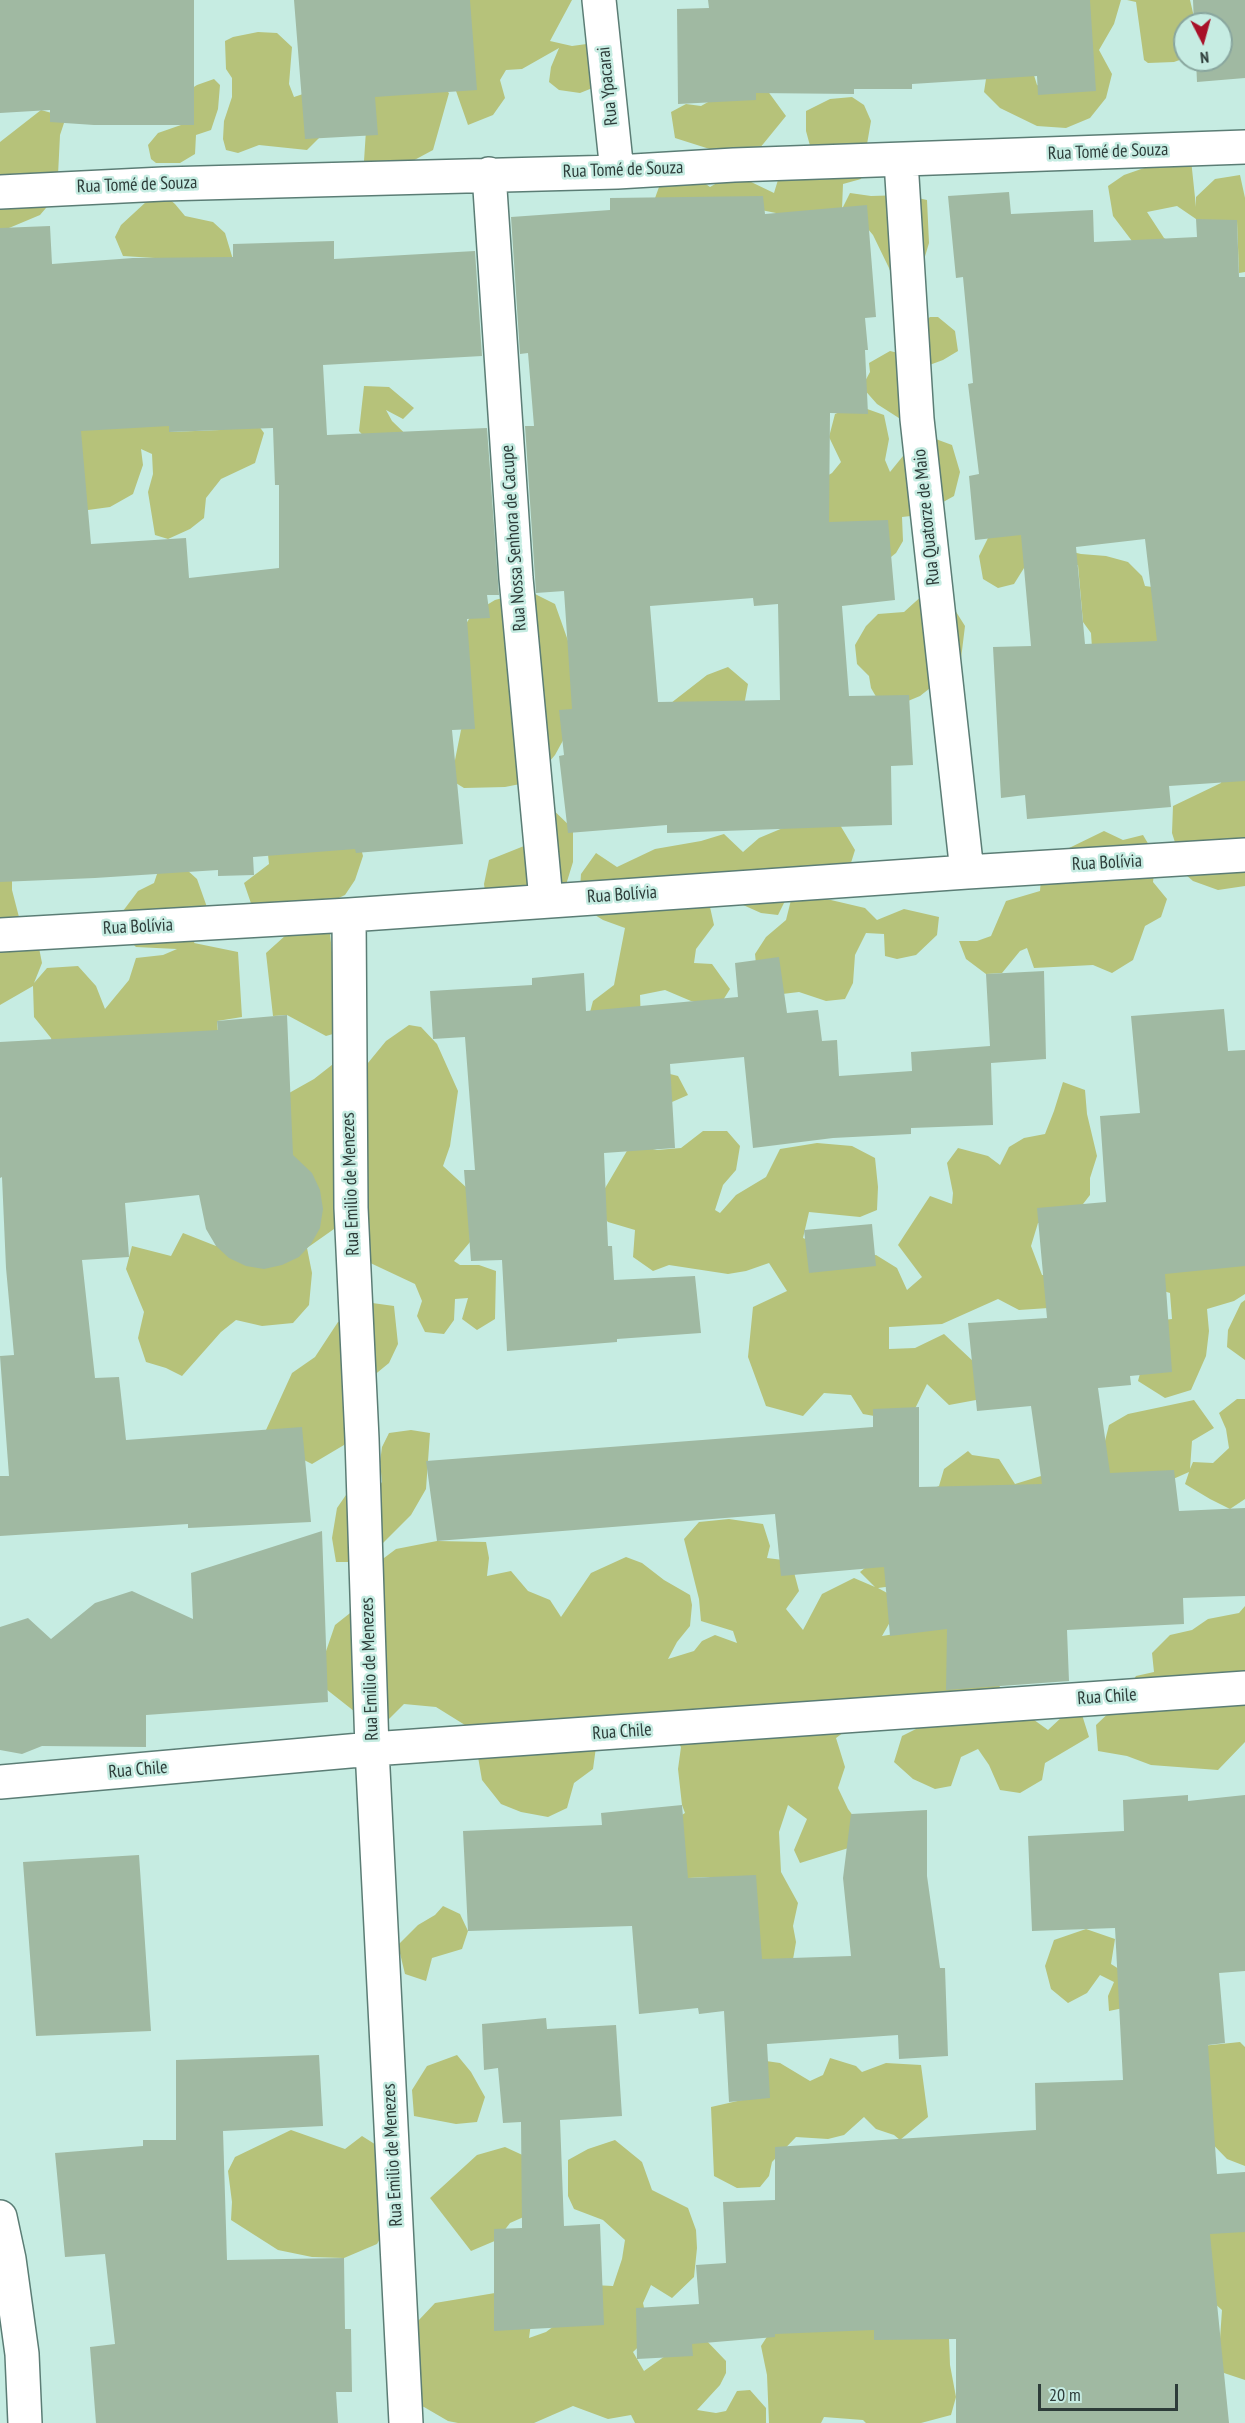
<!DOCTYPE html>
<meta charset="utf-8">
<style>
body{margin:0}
#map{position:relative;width:1245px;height:2423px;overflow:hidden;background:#c6ece2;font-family:"PT Sans Narrow",sans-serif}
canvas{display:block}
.north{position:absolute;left:1173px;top:12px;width:60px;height:60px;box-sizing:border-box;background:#c6ece2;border:2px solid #89a69e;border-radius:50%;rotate:174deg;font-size:16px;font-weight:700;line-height:24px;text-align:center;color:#2d3c39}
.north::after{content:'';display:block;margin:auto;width:21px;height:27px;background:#a81128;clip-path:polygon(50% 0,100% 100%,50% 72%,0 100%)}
.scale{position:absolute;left:1038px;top:2384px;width:140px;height:27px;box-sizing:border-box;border:3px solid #2d3c39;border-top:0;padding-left:8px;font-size:18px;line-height:21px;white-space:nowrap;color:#2d3c39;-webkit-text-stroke:4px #c6ece2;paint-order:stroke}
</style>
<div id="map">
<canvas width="1245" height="2423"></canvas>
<div class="north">N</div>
<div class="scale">20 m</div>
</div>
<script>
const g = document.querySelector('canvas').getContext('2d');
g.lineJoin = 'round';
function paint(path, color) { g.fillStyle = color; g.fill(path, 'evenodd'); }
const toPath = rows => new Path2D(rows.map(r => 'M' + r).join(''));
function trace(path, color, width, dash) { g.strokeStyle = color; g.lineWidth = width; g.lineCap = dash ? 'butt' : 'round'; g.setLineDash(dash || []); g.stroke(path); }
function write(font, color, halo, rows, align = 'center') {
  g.font = font + ' "PT Sans Narrow",sans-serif'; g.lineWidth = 5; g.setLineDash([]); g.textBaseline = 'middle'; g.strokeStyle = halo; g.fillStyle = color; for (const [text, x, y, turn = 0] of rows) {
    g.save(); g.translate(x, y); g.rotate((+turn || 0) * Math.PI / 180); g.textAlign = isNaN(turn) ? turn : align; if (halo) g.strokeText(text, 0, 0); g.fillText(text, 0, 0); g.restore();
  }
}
paint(toPath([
 [468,0,572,0,550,41,572,46,594,43,600,85,580,93,559,90,549,82,551,67,559,48,522,69,506,70,500,80,505,98,493,115,468,125,456,91],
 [1090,0,1121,0,1114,24,1099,50,1112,74,1106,98,1090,118,1066,128,1037,126,1000,108,984,92,986,79,1026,49,1037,85,1053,90,1082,92],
 [1127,0,1190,0,1194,17,1198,24,1185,24,1185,58,1174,62,1148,63,1144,60,1136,2],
 [258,32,277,33,292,47,289,84,294,97,309,92,327,130,307,150,259,145,238,153,226,150,223,139,224,121,232,97,232,78,226,69,225,41,233,37],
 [433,78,449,93,433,150,407,164,376,167,364,161,367,115,375,97,370,88],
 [214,79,220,85,218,109,211,130,196,135,195,154,180,163,156,163,151,159,148,145,158,133,181,125,178,97,197,85],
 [731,89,767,90,786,116,755,154,738,158,675,138,671,112,686,104,701,106],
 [852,97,864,105,871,121,861,179,843,184,842,209,850,193,871,196,904,195,927,200,929,243,914,293,897,290,889,268,873,235,862,222,789,237,776,213,756,209,650,212,659,187,672,177,690,173,710,187,736,172,749,181,774,193,781,170,812,153,806,131,806,111,830,99],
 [41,110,66,117,60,135,57,195,40,215,9,228,0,228,0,142],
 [1156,148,1190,150,1196,207,1196,197,1215,179,1240,175,1245,198,1245,272,1239,273,1237,221,1224,230,1196,219,1177,206,1147,212,1164,238,1176,245,1135,245,1113,216,1108,186,1124,175,1147,167],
 [159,190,175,204,185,216,213,222,225,233,234,263,123,256,115,237,121,225],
 [930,317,938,317,955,331,958,351,943,360,924,367,916,429,877,404,862,387,870,372,869,363,890,351,911,356,910,333],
 [364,386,389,387,414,408,403,419,386,410,392,421,419,447,370,443,359,431],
 [168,395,170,432,220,430,246,408,264,433,255,463,221,479,206,498,204,518,190,529,168,539,155,535,148,492,153,474,152,454,141,449,143,465,133,494,110,507,88,510,0,430],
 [856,405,884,415,889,439,885,460,890,472,916,440,933,438,952,445,960,472,954,496,920,515,902,517,903,541,896,553,876,569,806,515,810,486,832,473,841,462,829,437,835,414],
 [1010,529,1060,549,1081,554,1106,556,1128,562,1142,576,1145,586,1167,589,1177,638,1150,647,1092,648,1091,633,1083,622,1078,565,1024,568,1014,584,998,588,983,579,979,556,990,534],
 [529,591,555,604,572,652,574,706,572,724,555,755,539,774,525,783,505,787,464,788,451,780,461,730,468,712,460,634,472,614,495,600],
 [925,593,953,607,965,626,959,675,939,681,920,696,896,706,882,707,871,688,869,676,857,664,855,645,866,626,878,614,904,612],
 [728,667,748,684,743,711,671,703,707,675],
 [1245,720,1245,886,1218,890,1193,881,1185,874,1172,833,1173,806,1221,783,1226,741],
 [544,801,573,829,573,862,565,888,486,898,484,884,489,860,529,844],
 [790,825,840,825,855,850,850,866,791,889,778,915,761,913,732,900,710,907,714,925,696,949,694,963,712,964,730,989,720,1005,691,1001,665,990,640,995,641,1021,658,1071,678,1076,688,1095,672,1102,585,1031,593,1001,614,985,625,928,603,920,579,905,581,874,596,853,617,867,655,849,701,841,724,834,743,852,759,838],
 [1104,831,1123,840,1143,835,1156,857,1153,882,1167,899,1161,917,1145,926,1133,960,1112,973,1093,965,1034,968,1027,948,1020,951,1002,973,986,974,966,959,959,941,977,941,991,936,1006,901,1040,891,1042,867,1065,850],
 [266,836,359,841,363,856,355,880,345,895,320,907,296,900,273,918,254,912,244,883,269,864],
 [0,850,12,870,12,890,20,921,35,928,42,963,34,983,47,968,78,966,96,986,105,1009,129,980,136,958,163,955,177,949,136,947,127,938,120,915,138,891,154,883,158,871,187,870,197,879,208,910,194,943,238,952,242,1017,217,1021,219,1044,57,1061,51,1038,34,1017,33,986,0,1005],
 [792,896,818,897,865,908,877,920,904,909,939,917,937,935,916,955,897,959,885,956,884,934,866,933,855,955,853,983,845,999,826,1001,799,992,774,995,758,983,755,954,766,937,786,920],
 [296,926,330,933,340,1032,326,1036,287,1015,273,1016,266,953],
 [409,1025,421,1027,437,1044,458,1091,450,1146,443,1166,468,1189,470,1242,454,1261,460,1265,479,1265,496,1271,495,1319,477,1330,462,1319,468,1298,455,1299,454,1320,444,1334,425,1332,417,1316,422,1301,415,1284,364,1260,334,1229,307,1248,312,1273,309,1305,293,1323,262,1326,236,1320,221,1332,182,1376,166,1368,146,1362,138,1338,144,1312,126,1269,132,1246,171,1256,183,1233,216,1246,249,1233,294,1169,282,1097,314,1079,337,1061,363,1069,386,1041],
 [1063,1082,1085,1090,1087,1114,1097,1156,1090,1178,1090,1195,1066,1226,1038,1223,1031,1246,1042,1275,1076,1276,1078,1306,1019,1310,998,1299,942,1324,889,1327,889,1349,915,1348,944,1334,990,1377,983,1396,976,1400,949,1405,927,1384,910,1419,891,1419,863,1414,851,1395,824,1393,803,1416,766,1406,748,1357,753,1307,787,1291,769,1263,746,1271,728,1274,669,1265,653,1271,633,1257,635,1230,608,1222,594,1207,631,1144,657,1150,681,1148,703,1131,727,1131,740,1146,736,1170,723,1185,715,1210,720,1213,736,1195,766,1177,780,1149,817,1143,852,1146,875,1158,878,1187,877,1210,860,1217,809,1212,803,1238,824,1246,826,1271,854,1258,876,1255,897,1268,907,1290,922,1277,898,1245,930,1196,952,1204,953,1193,947,1163,958,1148,988,1156,1000,1165,1009,1147,1024,1138,1045,1134,1054,1111],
 [1136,1217,1245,1258,1245,1294,1234,1301,1207,1309,1209,1331,1206,1356,1191,1390,1165,1398,1138,1381,1154,1321,1172,1319,1170,1293,1147,1286],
 [1245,1300,1245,1360,1227,1347,1228,1330,1241,1303],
 [365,1302,394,1306,398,1344,389,1363,367,1381,361,1421,344,1445,312,1464,298,1457,266,1430,292,1373,315,1357,338,1322,357,1318],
 [1237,1399,1245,1399,1245,1499,1230,1509,1210,1499,1185,1484,1189,1472,1139,1494,999,1684,1009,1718,1030,1717,1048,1730,1078,1702,1089,1737,1045,1763,1042,1780,1020,1793,1000,1790,989,1765,978,1749,961,1757,951,1786,935,1789,913,1779,894,1762,902,1736,934,1720,848,1729,836,1738,845,1767,838,1788,848,1809,857,1821,855,1846,800,1863,794,1850,807,1819,788,1805,779,1832,781,1872,798,1903,793,1926,796,1942,791,1971,760,1965,739,1880,709,1877,688,1878,620,1853,685,1813,682,1805,678,1769,681,1747,673,1736,596,1747,593,1769,574,1783,567,1808,548,1817,521,1812,501,1804,482,1780,477,1751,465,1725,436,1707,404,1704,378,1730,326,1689,323,1660,335,1625,359,1606,368,1570,396,1549,437,1541,486,1542,489,1558,487,1576,511,1571,528,1591,550,1600,561,1617,591,1573,626,1557,642,1563,664,1580,690,1595,692,1605,690,1626,677,1642,668,1659,694,1651,702,1641,715,1635,737,1643,733,1631,701,1621,699,1599,684,1539,699,1522,729,1519,763,1524,770,1546,767,1558,791,1561,799,1591,786,1609,803,1630,822,1594,854,1578,875,1587,860,1572,871,1563,922,1493,939,1486,944,1469,968,1451,972,1455,999,1459,1015,1484,1041,1476,1104,1445,1109,1425,1128,1414,1194,1400,1214,1428,1192,1441,1190,1469,1193,1462,1213,1463,1229,1448,1226,1429,1219,1413],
 [900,1585,933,1628,882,1636,890,1622,889,1594,878,1588],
 [411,1430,430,1433,426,1489,411,1515,370,1556,355,1562,336,1562,332,1538,337,1508,346,1495,373,1494,382,1482,380,1462,382,1447,389,1433],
 [1245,1606,1245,1742,1218,1770,1151,1765,1127,1756,1098,1751,1096,1725,1115,1707,1136,1676,1154,1672,1152,1653,1170,1635,1192,1630,1208,1619,1239,1613],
 [443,1906,460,1914,468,1931,462,1949,432,1958,426,1981,405,1974,398,1945,418,1925,435,1915],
 [1086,1929,1115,1939,1111,1964,1119,1969,1128,2007,1109,2011,1108,1996,1114,1982,1100,1975,1087,1993,1068,2003,1051,1989,1045,1966,1054,1940],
 [1240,2042,1245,2047,1245,2166,1227,2159,1199,2130,1202,2046],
 [457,2055,471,2072,485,2097,477,2122,456,2124,414,2116,412,2090,427,2066],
 [830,2058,856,2066,862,2072,886,2063,921,2065,928,2117,900,2140,894,2135,876,2129,864,2117,844,2135,828,2139,796,2137,772,2162,769,2176,760,2187,737,2188,714,2176,711,2107,742,2100,766,2061,780,2063,810,2081,823,2075],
 [291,2130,345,2149,362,2136,381,2148,387,2226,377,2244,344,2258,312,2257,278,2250,231,2220,232,2202,228,2171,235,2157],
 [615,2140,642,2162,652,2190,688,2208,696,2230,697,2248,694,2277,672,2298,651,2285,643,2303,650,2336,633,2352,644,2371,675,2349,702,2336,726,2361,726,2373,720,2385,697,2410,716,2413,726,2411,737,2391,750,2390,766,2408,766,2423,635,2423,631,2415,608,2419,573,2406,534,2423,458,2423,448,2421,424,2407,411,2404,404,2357,418,2321,435,2303,495,2293,531,2323,529,2338,546,2332,566,2317,593,2285,613,2286,622,2259,625,2240,603,2220,574,2209,568,2196,568,2160,588,2149],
 [505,2147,529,2158,537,2211,510,2223,497,2240,471,2251,430,2198,477,2155],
 [1075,2199,1245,2222,1245,2380,1224,2373,1218,2368,1222,2310,1203,2293],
 [861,2323,919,2339,949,2339,950,2365,956,2397,951,2415,921,2423,866,2423,863,2420,824,2417,821,2423,769,2423,767,2375,761,2346,772,2329]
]), '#b6c27a');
paint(toPath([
 [0,0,194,0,194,125,94,125,50,122,50,110,0,113],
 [294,0,470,0,477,90,375,97,378,135,305,139],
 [708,0,1090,0,1096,91,1038,95,1037,76,912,84,912,89,854,89,854,94,756,93,756,100,678,104,677,9,709,8],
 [1193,0,1245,0,1245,78,1197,82,1196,60,1221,60,1221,24,1194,24],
 [1009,192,1011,214,1093,210,1094,242,1197,237,1196,219,1237,220,1239,277,1245,277,1245,781,1169,786,1171,807,1027,819,1025,795,1001,798,993,647,1031,646,1021,535,975,540,969,476,979,474,968,384,973,383,963,277,956,278,948,196],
 [1145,539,1157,641,1085,644,1076,547],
 [763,196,765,214,867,205,876,317,865,318,868,350,865,350,868,414,830,413,829,522,888,520,895,600,842,606,849,696,909,695,913,765,891,766,892,825,667,833,667,825,568,833,559,756,564,755,559,710,572,709,564,591,536,593,525,426,534,426,528,353,520,354,511,217,610,210,610,198],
 [753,598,754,606,778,604,780,700,658,702,650,606],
 [50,226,52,264,133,258,233,257,233,244,334,241,334,259,475,251,482,356,323,365,327,435,487,428,499,595,487,595,490,618,467,619,475,729,452,730,463,844,356,853,355,849,253,857,254,875,218,876,218,870,95,878,0,882,0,228],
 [169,426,169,432,273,428,275,485,279,485,279,568,189,578,186,538,91,544,81,431],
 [779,957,787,1013,818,1010,822,1041,837,1040,839,1076,912,1071,911,1052,990,1046,986,974,1044,971,1046,1059,991,1063,993,1125,911,1128,911,1134,833,1138,753,1148,744,1057,670,1064,675,1148,604,1153,608,1246,612,1246,614,1280,695,1276,701,1333,617,1339,617,1342,507,1351,502,1260,471,1261,464,1170,475,1170,465,1037,433,1039,430,991,532,985,532,978,584,973,586,1011,738,997,735,963],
 [1224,1009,1228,1051,1245,1050,1245,1266,1165,1274,1172,1372,1130,1376,1131,1385,1098,1388,1110,1473,1174,1470,1179,1511,1245,1508,1245,1596,1183,1598,1184,1624,1067,1630,1069,1681,946,1690,947,1629,890,1636,884,1567,781,1576,775,1514,437,1541,426,1461,873,1427,873,1409,919,1407,919,1487,1042,1484,1031,1406,977,1411,968,1323,1047,1318,1037,1208,1106,1202,1100,1116,1140,1113,1131,1016],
 [287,1015,293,1155,312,1173,320,1190,323,1209,320,1228,311,1244,299,1257,282,1265,264,1269,246,1266,229,1258,216,1246,206,1229,199,1195,125,1203,129,1257,82,1260,95,1378,119,1377,126,1440,302,1427,311,1522,188,1528,188,1524,0,1536,0,1476,9,1476,0,1356,14,1355,6,1268,2,1177,0,1178,0,1042,218,1030,217,1021],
 [872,1224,876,1266,809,1273,804,1230],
 [322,1531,328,1702,146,1715,146,1747,42,1746,22,1754,0,1750,0,1627,28,1618,51,1639,95,1603,132,1591,193,1619,191,1573],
 [1188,1795,1188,1801,1245,1795,1245,1971,1219,1973,1225,2043,1208,2045,1217,2174,1245,2172,1245,2232,1210,2234,1229,2423,956,2423,956,2339,874,2340,874,2330,775,2334,775,2337,692,2344,693,2356,637,2359,636,2308,699,2304,696,2265,726,2263,723,2202,775,2200,775,2147,1036,2130,1035,2083,1123,2080,1115,1928,1032,1931,1028,1836,1124,1831,1123,1800],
 [682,1805,688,1878,756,1875,762,1959,851,1956,843,1878,851,1814,927,1810,927,1876,940,1968,945,1968,948,2056,899,2059,898,2035,767,2044,770,2098,729,2102,724,2011,699,2014,698,2008,639,2014,632,1926,468,1931,463,1831,602,1825,601,1813],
 [139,1855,151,2031,36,2036,23,1862],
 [546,2018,547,2029,616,2025,622,2116,560,2120,564,2226,600,2224,604,2325,494,2331,494,2229,522,2228,521,2122,503,2123,498,2068,484,2070,482,2024],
 [319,2055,323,2126,223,2131,227,2260,344,2258,345,2329,351,2329,352,2392,336,2392,338,2423,96,2423,90,2347,115,2344,105,2254,65,2257,55,2153,143,2146,143,2140,176,2140,176,2060]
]), '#a0b9a2');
const street = toPath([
 [599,0,617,172],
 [901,161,917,419,967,872],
 [489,174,516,578,546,900],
 [0,192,163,184,617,172,734,165,1245,147],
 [349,915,351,1208,362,1439,372,1749,406,2423],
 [0,935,349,915,967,872,1245,855],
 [0,1782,372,1749,1245,1688],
 [0,2217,9,2259,22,2354,25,2423]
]);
trace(street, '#5b7d75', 36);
trace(street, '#fff', 33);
write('18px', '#2d3c39', '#c6ece2', [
 ["Rua Ypacarai",608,86,-96],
 ["Rua Tomé de Souza",1108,152,-2],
 ["Rua Tomé de Souza",623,170,-2],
 ["Rua Tomé de Souza",137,185,-2],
 ["Rua Quatorze de Maio",927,517,-96],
 ["Rua Nossa Senhora de Cacupe",514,538,-94],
 ["Rua Bolívia",1107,863,-3],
 ["Rua Bolívia",622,895,-4],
 ["Rua Bolívia",138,927,-3],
 ["Rua Emilio de Menezes",351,1184,-92],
 ["Rua Emilio de Menezes",370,1669,-92],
 ["Rua Chile",1107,1697,-4],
 ["Rua Chile",622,1732,-4],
 ["Rua Chile",138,1770,-5],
 ["Rua Emilio de Menezes",393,2155,-93]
]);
</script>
